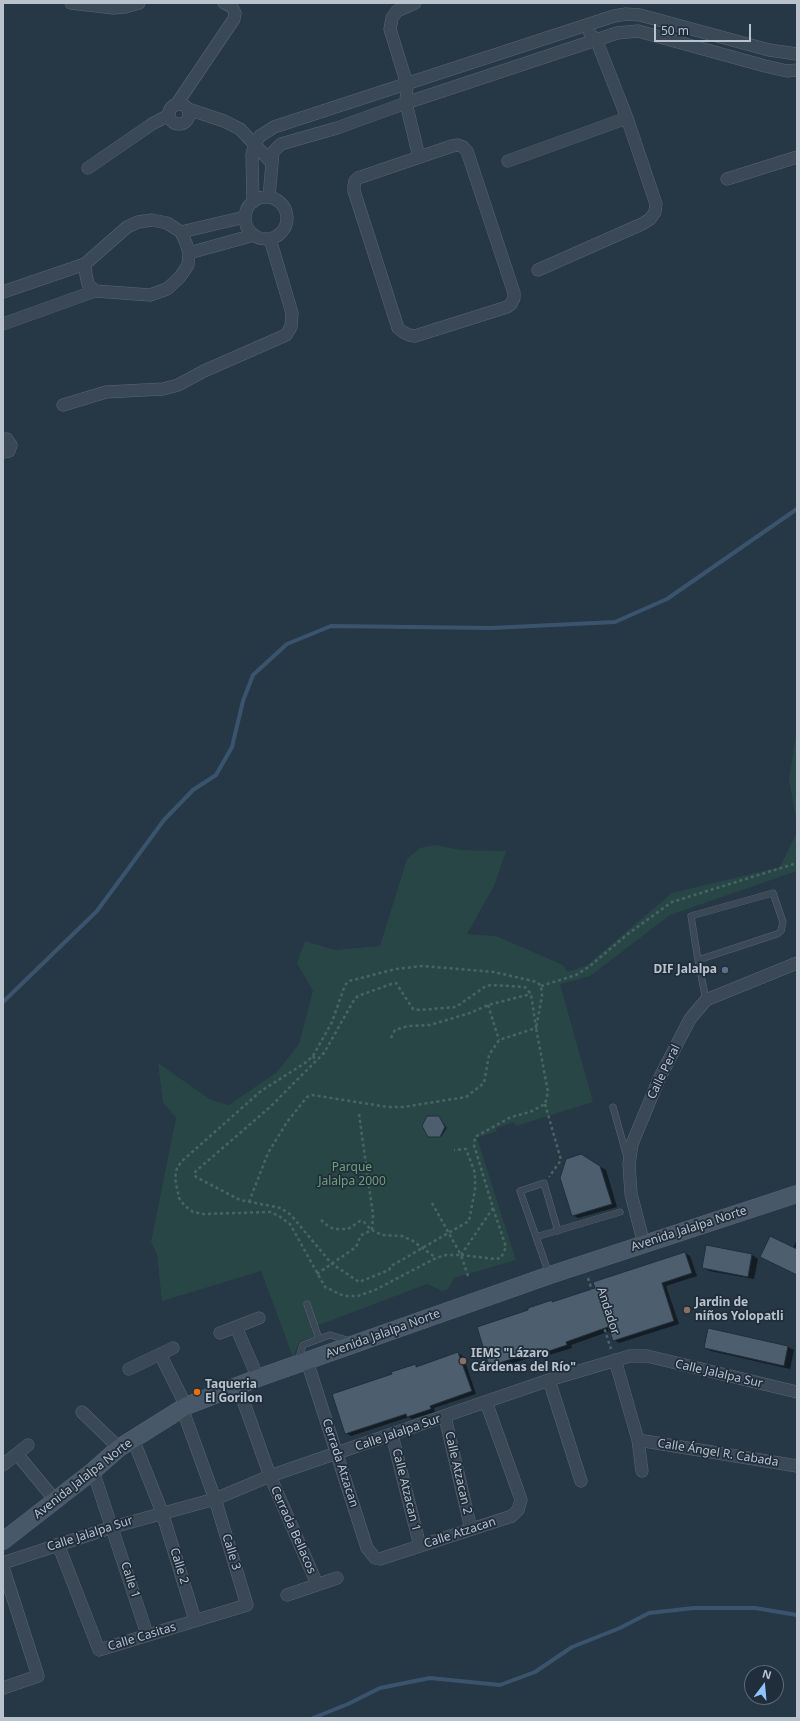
<!DOCTYPE html>
<meta charset="utf-8">
<style>
body{margin:0}
#map{position:relative;width:800px;height:1721px;overflow:hidden;background:#263745;font-family:"Noto Sans",sans-serif}
canvas{display:block}
.frame{position:absolute;inset:0;border:4px solid #b9c3ce;pointer-events:none}
.north{position:absolute;left:744px;top:1665px;width:40px;height:40px;box-sizing:border-box;background:#202d3a;border:1px solid #5d6975;border-radius:50%;rotate:16deg;font-size:11px;font-weight:700;line-height:16px;text-align:center;color:#b9c3ce}
.north::after{content:'';display:block;margin:auto;width:14px;height:18px;background:#8fc5fd;clip-path:polygon(50% 0,100% 100%,50% 72%,0 100%)}
.scale{position:absolute;left:654px;top:24px;width:97px;height:18px;box-sizing:border-box;border:2px solid #b9c3ce;border-top:0;padding-left:5px;font-size:12px;line-height:14px;white-space:nowrap;color:#b9c3ce;-webkit-text-stroke:3px #202d3a;paint-order:stroke}
</style>
<div id="map">
<canvas width="800" height="1721"></canvas>
<div class="frame"></div>
<div class="north">N</div>
<div class="scale">50 m</div>
</div>
<script>
const g = document.querySelector('canvas').getContext('2d');
g.lineJoin = 'round';
function paint(path, color) { g.fillStyle = color; g.fill(path, 'evenodd'); }
const toPath = rows => new Path2D(rows.map(r => 'M' + r).join(''));
function trace(path, color, width, dash) { g.strokeStyle = color; g.lineWidth = width; g.lineCap = dash ? 'butt' : 'round'; g.setLineDash(dash || []); g.stroke(path); }
function write(font, color, halo, rows, align = 'center') {
  g.font = font + ' "Noto Sans",sans-serif'; g.lineWidth = 3.5; g.setLineDash([]); g.textBaseline = 'middle'; g.strokeStyle = halo; g.fillStyle = color; for (const [text, x, y, turn = 0] of rows) {
    g.save(); g.translate(x, y); g.rotate((+turn || 0) * Math.PI / 180); g.textAlign = isNaN(turn) ? turn : align; if (halo) g.strokeText(text, 0, 0); g.fillText(text, 0, 0); g.restore();
  }
}
paint(toPath([
 [797,729,797,824,789,779],
 [797,832,797,871,670,915,590,976,560,984,593,1102,516,1126,514,1122,496,1128,497,1131,477,1138,516,1260,454,1278,448,1289,442,1291,427,1284,311,1328,314,1337,300,1341,293,1357,261,1271,162,1301,157,1254,151,1242,176,1118,163,1102,158,1063,211,1100,229,1105,277,1072,299,1044,313,991,297,963,305,941,335,950,380,946,407,859,420,848,435,845,461,850,506,851,494,886,467,934,496,936,563,965,567,972,586,966,672,893,780,867]
]), '#294646');
paint(toPath([
 [439,1117,447,1128,441,1137,430,1137,428,1136],
 [581,1155,606,1170,617,1207,578,1218,573,1215],
 [797,1239,797,1274,793,1248],
 [685,1253,690,1256,697,1276,666,1286,679,1324,619,1343,614,1340,610,1331,571,1345,572,1348,549,1355,545,1353,495,1369,490,1365,530,1311,552,1301,555,1303,596,1289],
 [752,1255,758,1259,754,1279,709,1271,703,1267],
 [709,1329,788,1347,794,1350,790,1369,711,1351,705,1348],
 [458,1353,463,1356,476,1394,434,1408,435,1412,412,1419,409,1417,351,1436,346,1433,393,1375,415,1365,418,1367]
]), '#0007');
trace(toPath([
 [3,1002,97,911,164,820,193,790,216,775,232,747,243,701,253,675,287,644,331,626,491,628,615,622,667,599,797,509],
 [313,1718,348,1704,380,1688,430,1678,500,1685,535,1672,572,1647,620,1628,649,1613,694,1608,755,1608,797,1615]
]), '#3a546d', 4);
const building = toPath([
 [427,1116,439,1116,445,1127,440,1137,428,1137,422,1126,427,1116],
 [581,1154,600,1166,612,1204,572,1216,560,1178,566,1159,581,1154],
 [770,1236,797,1249,797,1275,760,1257,770,1236],
 [706,1245,752,1254,748,1277,702,1268,706,1245],
 [685,1252,692,1273,662,1283,674,1321,613,1341,608,1327,566,1342,567,1345,543,1353,542,1350,489,1366,477,1327,528,1310,528,1308,552,1300,552,1302,595,1288,593,1282,685,1252],
 [708,1328,788,1346,784,1366,704,1348,708,1328],
 [458,1352,472,1391,430,1406,431,1409,407,1417,406,1414,345,1434,332,1394,392,1374,391,1372,416,1364,416,1367,458,1352]
]);
paint(building, '#4d5e6e');
trace(building, '#222f3c', 1);
const lane = toPath([
 [698,960,777,934,781,931,783,922,773,893,691,916,698,960,706,1000],
 [613,1107,627,1157],
 [536,1237,620,1212],
 [549,1274,520,1191,544,1183,558,1231],
 [307,1304,319,1339],
 [298,1361,303,1345,330,1335,350,1341]
]);
const street = toPath([
 [71,3,113,8,125,7,139,3],
 [415,3,397,11,392,18,390,29,407,84,406,103,419,157],
 '169 114a10 10 0 1 1 20 0a10 10 0 1 1-20 0Z',
 [176,105,234,19,235,13,232,7,224,3],
 [188,109,224,121,240,129,271,162],
 [458,145,463,147,467,151,514,293,514,298,511,304,507,307,415,336,409,335,403,332,398,328,354,191,354,186,355,181,358,178,452,146,458,145],
 [508,161,627,118],
 [88,168,152,124,169,115],
 [727,179,797,157],
 [269,197,273,152,281,144,337,128,406,103,617,33,638,31,765,66,787,71,797,70],
 '245 218a21 21 0 1 1 42 0a21 21 0 1 1-42 0Z',
 [253,202,252,155,254,145,260,136,274,127,614,16,626,14,640,15,769,50,797,54],
 [181,232,245,217],
 [189,253,254,235],
 [538,270,642,224,650,219,655,212,656,204,627,118,596,39,590,34],
 [3,292,85,264],
 [3,324,95,291,150,295,167,289,180,277,188,265,189,253,186,243,181,232,167,223,152,220,138,222,127,227,85,264,86,275,88,284,95,291],
 [63,405,106,392,163,389,178,385,204,371,286,335,291,327,292,313,270,239],
 [3,439,7,439,11,445,9,451,3,452],
 [644,1244,631,1194,629,1164,632,1144,659,1079,690,1019,706,1000,797,963],
 [236,1327,258,1378],
 [220,1333,259,1318],
 [160,1354,186,1406],
 [615,1360,638,1440,642,1471],
 [307,1361,367,1548,375,1558,380,1559,512,1516,518,1510,521,1500,518,1491,486,1402],
 [129,1369,173,1348],
 [549,1380,581,1481],
 [238,1386,270,1476,317,1584],
 [82,1412,119,1448],
 [445,1417,471,1529],
 [392,1435,420,1546],
 [133,1439,162,1512,195,1620],
 [638,1440,797,1466],
 [17,1454,55,1500],
 [3,1465,28,1445],
 [93,1471,147,1634],
 [58,1544,99,1650,247,1605,215,1499,182,1408],
 [3,1563,113,1527,215,1499,270,1476,549,1380,630,1356,647,1356,797,1392],
 [3,1567,38,1676,3,1688],
 [287,1595,337,1578]
]);
const secondary = toPath([
 [3,1541,93,1471,119,1448,186,1406,258,1378,550,1275,797,1194]
]);
trace(lane, '#5a6672', 7);
trace(street, '#5a6672', 13);
trace(secondary, '#5a6672', 18);
trace(toPath([
 [541,986,576,975,590,966,629,933,672,902,797,863],
 [488,1005,499,1040],
 [391,1038,395,1030,408,1026,430,1025,470,1013,488,1005,531,994],
 [313,1056,316,1061,270,1107,196,1171,194,1174,196,1177,240,1200,281,1208,291,1215,331,1263,359,1282,389,1270,391,1266,400,1261,469,1221,475,1190,475,1173,466,1149,454,1150],
 [545,1104,561,1160,549,1177],
 [359,1114,373,1215,372,1230],
 [249,1202,268,1153,287,1122,307,1097,312,1095,388,1107,403,1107,466,1097,484,1083,489,1055,499,1040,536,1028,531,994,525,987,491,985,486,986,456,1007,420,1010,413,1009,396,983,391,984,358,996,354,1000,324,1053,316,1061],
 [432,1203,461,1255],
 [321,1220,328,1226,334,1229,348,1229,360,1221,364,1222,371,1230],
 [461,1255,493,1208,474,1145,475,1137,511,1117,530,1112,545,1104,548,1092,536,1028,542,996,541,986,537,982,494,972,422,966,396,969,349,981,345,985,332,1022,313,1056,305,1063,261,1091,182,1161,177,1168,175,1178,179,1198,184,1205,193,1212,204,1214,270,1212,279,1216,290,1224,325,1287,344,1296,358,1296,375,1290,436,1258,446,1255,461,1255,469,1279],
 [461,1255,495,1259,501,1258,506,1247,493,1208],
 [317,1274,356,1247,360,1237,363,1234,372,1230,382,1235,402,1236,413,1241,436,1258],
 [588,1278,611,1349]
]), '#496464', 2.5, [3, 3]);
trace(lane, '#3b4855', 6);
trace(street, '#3b4855', 12);
trace(secondary, '#495868', 17);
for (const [x, y, r, color] of [
 [725,970,4,"#5c6f8a"],
 [687,1310,4,"#8d6e63"],
 [463,1361,4,"#8d6e63"],
 [197,1392,4,"#e8710a"]
]) { const dot = new Path2D(); dot.arc(x, y, r, 0, 2 * Math.PI); g.fillStyle = color; g.fill(dot); trace(dot, '#202d3a', 1.5); }
write('bold 12px', '#b9c3ce', '#202d3a', [
 ["DIF Jalalpa",717,970,"right"],
 ["Jardin de",695,1303],
 ["niños Yolopatli",695,1317],
 ["IEMS \"Lázaro",471,1354],
 ["Cárdenas del Río\"",471,1368],
 ["Taqueria",205,1385],
 ["El Gorilon",205,1399]
], 'left');
write('12px', '#b9c3ce', '#202d3a', [
 ["Calle Peral",664,1072,-64],
 ["Avenida Jalalpa Norte",689,1229,-18],
 ["Andador",608,1311,72],
 ["Avenida Jalalpa Norte",383,1334,-20],
 ["Calle Jalalpa Sur",719,1374,13],
 ["Calle Jalalpa Sur",398,1433,-19],
 ["Calle Ángel R. Cabada",718,1453,9],
 ["Cerrada Atzacan",340,1463,72],
 ["Calle Atzacan 2",458,1473,77],
 ["Avenida Jalalpa Norte",83,1479,-38],
 ["Calle Atzacan 1",406,1490,76],
 ["Cerrada Bellacos",293,1530,66],
 ["Calle Atzacan",460,1533,-18],
 ["Calle Jalalpa Sur",90,1534,-18],
 ["Calle 3",231,1552,73],
 ["Calle 2",179,1566,73],
 ["Calle 1",130,1580,72],
 ["Calle Casitas",142,1637,-17]
]);
write('12px', '#6fa075', '#202d3a', [
 ["Parque",352,1168],
 ["Jalalpa 2000",352,1182]
]);
</script>
